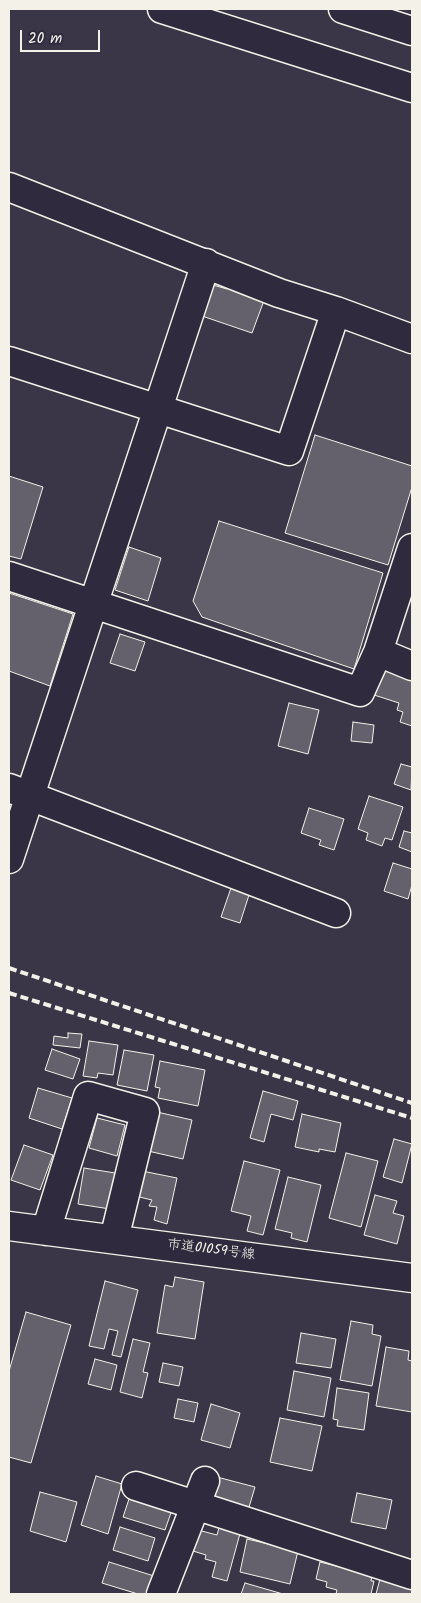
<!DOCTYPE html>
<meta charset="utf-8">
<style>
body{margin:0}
#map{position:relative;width:421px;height:1603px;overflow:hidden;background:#3b3647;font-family:Kalam,sans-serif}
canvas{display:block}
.frame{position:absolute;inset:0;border:10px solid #f4f1e8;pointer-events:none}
.scale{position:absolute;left:20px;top:30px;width:80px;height:22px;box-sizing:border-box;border:2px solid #f4f1e8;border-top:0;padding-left:6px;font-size:15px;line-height:18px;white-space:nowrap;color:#f4f1e8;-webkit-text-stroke:4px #2f2a3d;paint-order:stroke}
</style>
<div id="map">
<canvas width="421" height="1603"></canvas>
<div class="frame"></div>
<div class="scale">20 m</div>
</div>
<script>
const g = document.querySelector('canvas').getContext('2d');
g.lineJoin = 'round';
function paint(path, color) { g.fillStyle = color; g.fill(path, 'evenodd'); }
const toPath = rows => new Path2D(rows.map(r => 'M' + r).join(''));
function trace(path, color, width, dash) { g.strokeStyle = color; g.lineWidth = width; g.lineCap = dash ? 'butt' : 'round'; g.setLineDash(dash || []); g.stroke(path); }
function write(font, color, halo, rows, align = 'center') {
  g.font = font + ' Kalam,"Klee One",sans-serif'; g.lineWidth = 4; g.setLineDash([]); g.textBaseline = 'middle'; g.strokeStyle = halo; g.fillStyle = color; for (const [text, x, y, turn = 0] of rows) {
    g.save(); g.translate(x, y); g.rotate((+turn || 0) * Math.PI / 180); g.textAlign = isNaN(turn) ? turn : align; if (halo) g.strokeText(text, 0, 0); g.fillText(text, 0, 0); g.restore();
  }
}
const building = toPath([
 [229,282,266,295,252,333,202,316,213,285,227,289,229,282],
 [315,435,412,466,412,487,388,565,285,533,315,435],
 [9,476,43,487,21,559,9,556,9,476],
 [219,521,383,573,354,669,202,617,193,601,219,521],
 [129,547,161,558,148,601,115,590,129,547],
 [9,593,73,614,50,686,9,671,9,593],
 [120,634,145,642,135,671,110,663,120,634],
 [382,660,412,670,412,726,400,722,403,712,397,710,399,703,371,694,382,660],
 [289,703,319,710,308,754,278,746,289,703],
 [353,722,374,725,372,743,351,741,353,722],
 [401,764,412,767,411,790,394,784,401,764],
 [369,796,403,807,392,840,385,838,382,846,366,840,368,833,358,829,369,796],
 [309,808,344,819,334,850,319,845,321,840,301,833,309,808],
 [404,831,412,833,412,852,399,847,404,831],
 [393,863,412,869,412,885,408,899,384,891,393,863],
 [232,885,250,892,240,923,221,917,232,885],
 [68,1033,82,1034,80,1048,53,1045,54,1036,68,1038,68,1033],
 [89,1041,118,1045,113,1075,98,1073,97,1078,83,1076,89,1041],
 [52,1049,80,1059,73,1079,45,1070,52,1049],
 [124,1050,154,1055,147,1091,117,1085,124,1050],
 [160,1061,205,1070,198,1106,158,1098,160,1088,155,1087,160,1061],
 [38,1088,72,1098,62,1129,29,1118,38,1088],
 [263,1091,298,1101,293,1120,271,1114,264,1142,250,1138,263,1091],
 [157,1112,192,1120,183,1159,148,1151,157,1112],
 [302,1114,341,1123,335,1152,319,1149,319,1152,295,1147,302,1114],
 [97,1118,125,1125,117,1156,89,1148,97,1118],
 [394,1139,412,1144,402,1183,383,1177,394,1139],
 [24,1145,53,1155,40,1190,11,1180,24,1145],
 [346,1153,378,1161,361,1227,329,1218,346,1153],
 [244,1161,280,1170,263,1235,247,1231,251,1216,231,1211,244,1161],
 [84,1168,115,1173,110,1209,78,1204,84,1168],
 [142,1171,177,1178,167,1224,154,1220,157,1207,149,1206,152,1200,135,1196,142,1171],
 [288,1177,321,1185,307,1242,291,1238,292,1233,275,1229,288,1177],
 [375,1195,397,1201,393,1213,404,1216,397,1244,364,1235,375,1195],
 [175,1277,204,1282,195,1339,157,1333,165,1285,173,1287,175,1277],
 [105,1281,138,1290,121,1357,112,1355,118,1331,109,1329,104,1349,89,1346,105,1281],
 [26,1312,71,1325,31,1463,9,1457,9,1371,26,1312],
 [351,1321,373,1325,372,1334,381,1336,372,1386,340,1380,351,1321],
 [301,1333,336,1339,331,1368,296,1363,301,1333],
 [133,1339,150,1343,143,1372,148,1373,142,1398,120,1392,133,1339],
 [386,1347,409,1351,408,1360,412,1361,412,1412,376,1406,386,1347],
 [95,1359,117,1365,111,1390,88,1384,95,1359],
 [163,1363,183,1367,179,1386,159,1382,163,1363],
 [294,1371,331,1378,324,1417,287,1410,294,1371],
 [337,1388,369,1393,364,1430,337,1426,338,1420,333,1419,337,1388],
 [178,1399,198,1403,194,1422,174,1418,178,1399],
 [211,1404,240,1413,230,1448,201,1440,211,1404],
 [280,1418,322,1426,312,1471,270,1462,280,1418],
 [96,1476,122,1484,108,1534,81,1525,96,1476],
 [217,1477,255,1487,247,1514,211,1498,217,1477],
 [40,1492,77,1502,66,1542,30,1531,40,1492],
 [131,1493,173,1507,165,1530,123,1517,131,1493],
 [357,1493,392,1500,386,1529,351,1522,357,1493],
 [220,1524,241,1530,227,1581,212,1577,216,1562,205,1559,206,1555,193,1551,198,1530,217,1535,220,1524],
 [120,1527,155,1538,148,1561,113,1550,120,1527],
 [247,1539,298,1551,290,1584,240,1572,247,1539],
 [109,1562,154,1576,148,1594,138,1594,102,1583,109,1562],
 [320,1562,372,1575,371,1581,374,1581,371,1594,336,1594,337,1590,326,1587,327,1582,316,1579,320,1562],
 [380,1579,412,1580,412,1594,376,1594,380,1579],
 [245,1583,283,1594,241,1594,245,1583]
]);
paint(building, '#65616c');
trace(building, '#f4f1e8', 1);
const minor = toPath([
 [162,9,412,88],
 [9,187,279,293,336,311,412,339],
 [9,361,289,451,336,311],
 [9,576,360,692,378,652,412,666],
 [378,652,412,548],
 [9,788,336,913],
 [9,859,206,263],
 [9,1226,412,1278],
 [46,1231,88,1096,145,1112,114,1239],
 [136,1486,412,1575],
 [161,1594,205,1481]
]);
const highway = toPath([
 [343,9,412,31]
]);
trace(minor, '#f4f1e8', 31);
trace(highway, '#f4f1e8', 31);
trace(minor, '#2f2a3d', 28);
trace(highway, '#2f2a3d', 28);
trace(toPath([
 [9,968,412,1103],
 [9,993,412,1118]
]), '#f4f1e8', 4, [8, 4]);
write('14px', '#f4f1e8', '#2f2a3d', [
 ["市道01059号線",211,1251,7]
]);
</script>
